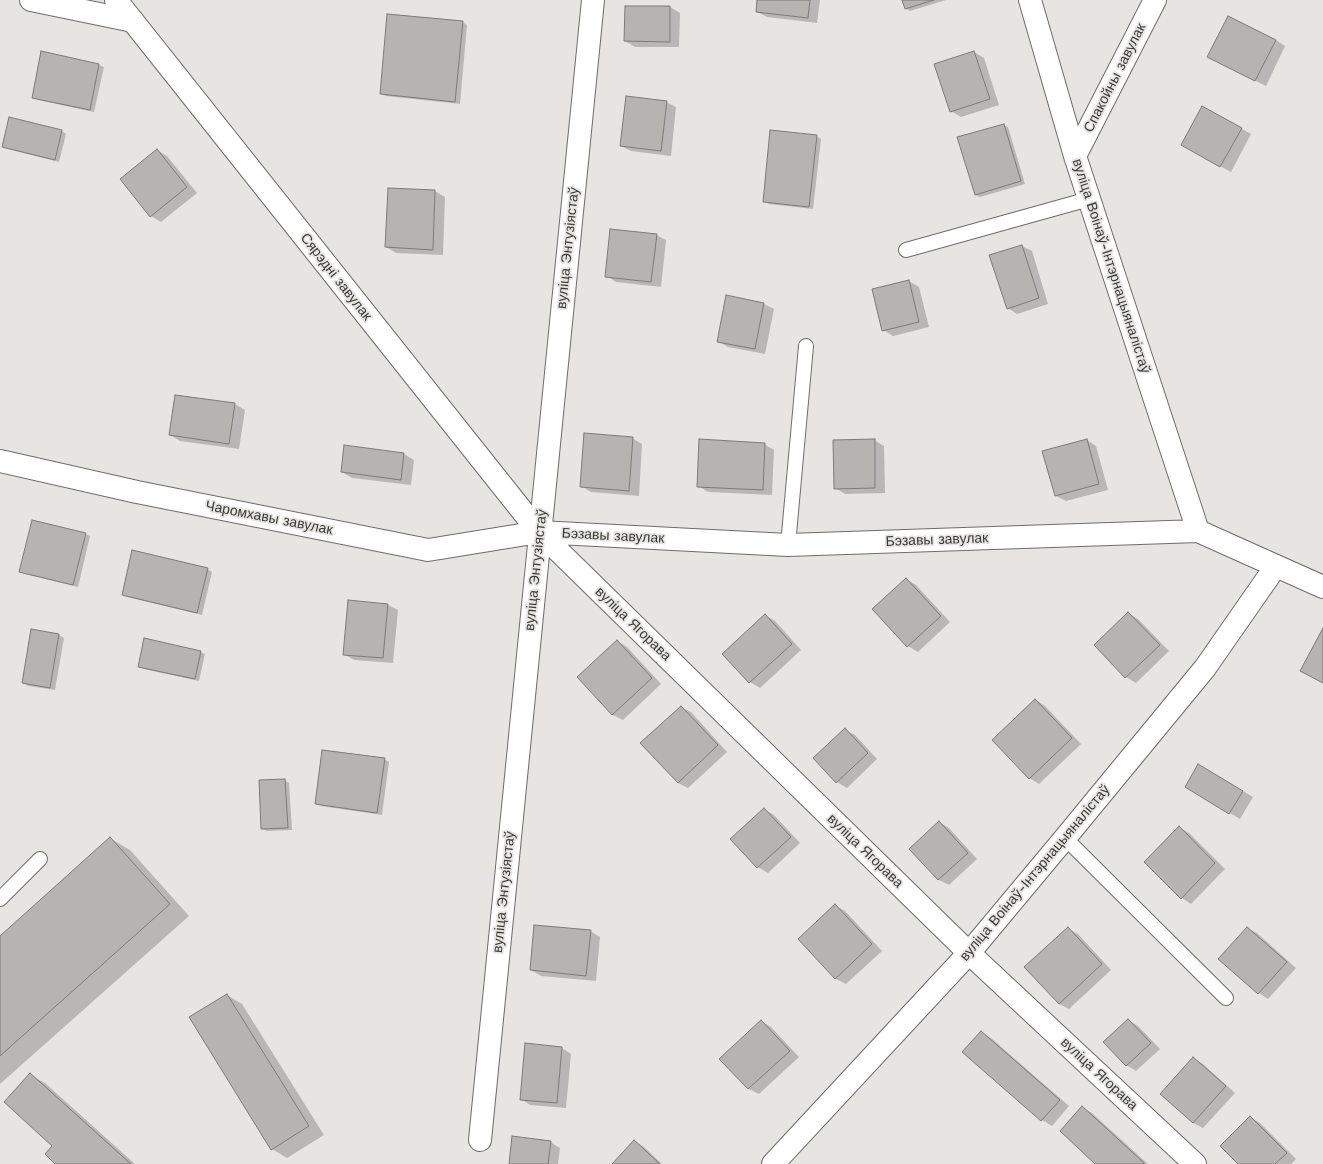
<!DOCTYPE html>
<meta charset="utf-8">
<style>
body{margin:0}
canvas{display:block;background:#e6e5e2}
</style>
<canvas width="1323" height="1164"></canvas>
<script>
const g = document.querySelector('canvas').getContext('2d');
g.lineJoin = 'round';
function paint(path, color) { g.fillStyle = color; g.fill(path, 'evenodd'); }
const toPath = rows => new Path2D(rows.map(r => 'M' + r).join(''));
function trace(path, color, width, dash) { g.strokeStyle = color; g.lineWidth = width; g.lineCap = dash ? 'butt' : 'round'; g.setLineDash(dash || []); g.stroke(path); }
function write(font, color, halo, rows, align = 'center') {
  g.font = font + ' "Work Sans",sans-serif'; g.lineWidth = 3.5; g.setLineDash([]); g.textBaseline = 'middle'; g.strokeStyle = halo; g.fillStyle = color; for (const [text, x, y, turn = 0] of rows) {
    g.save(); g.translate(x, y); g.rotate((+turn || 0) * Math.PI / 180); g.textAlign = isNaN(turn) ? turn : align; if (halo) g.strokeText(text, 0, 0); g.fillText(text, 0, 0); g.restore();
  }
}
paint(toPath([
 [758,0,820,0,817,23,767,17,757,12],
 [903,0,946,0,910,11,905,8],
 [670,7,680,13,679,47,635,47,625,41],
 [462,22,467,25,460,104,386,96,381,94],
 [1276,40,1285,46,1266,86,1218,62],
 [42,52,99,65,104,67,94,112,38,100,33,97],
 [974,52,984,58,999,105,961,117,951,111],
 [666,102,676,107,671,156,631,151,621,146],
 [1203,107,1251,134,1231,172,1182,145],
 [1003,125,1008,127,1025,184,980,197,975,195],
 [62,131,66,134,59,162,8,149,3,147],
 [816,136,821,139,813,209,769,204,764,201],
 [157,150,167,156,197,193,161,222,151,216],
 [435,191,445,197,443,255,396,253,386,247],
 [656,235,666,240,661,287,616,282,607,276],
 [1022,246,1032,251,1048,304,1017,314,1008,308],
 [909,281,919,287,929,327,893,336,883,330],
 [727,296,764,304,774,309,765,354,728,347,718,341],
 [235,404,245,410,239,449,180,441,170,435],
 [632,438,642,444,639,496,591,492,581,486],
 [874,440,884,446,885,493,845,494,835,488],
 [1087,440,1096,446,1108,490,1066,501,1056,496],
 [764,444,774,450,772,495,708,492,698,486],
 [345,446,404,454,414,460,411,485,352,478,342,472],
 [85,534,90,536,78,587,25,574,21,571],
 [207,569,212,572,202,615,127,597,123,595],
 [906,579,916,585,950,622,918,652,908,646],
 [388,605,398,610,393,663,354,660,344,654],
 [1128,613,1138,619,1169,651,1136,683,1126,677],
 [765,615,775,621,801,650,760,688,750,682,723,654],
 [32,630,59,635,64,638,55,690,28,686,23,683],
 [617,641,627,647,661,684,623,720,613,715,578,677],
 [200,652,205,654,199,681,144,669,139,666],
 [1036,700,1045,706,1081,744,1039,784,1029,778],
 [681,707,691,712,727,752,688,788,678,783],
 [845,730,855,735,877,759,847,788,837,782],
 [384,759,389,762,382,815,321,806,316,804],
 [1199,765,1253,797,1240,819,1186,787],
 [284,780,289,783,292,830,267,831,262,829],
 [764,809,774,815,800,843,768,873,758,867,732,839],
 [939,822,949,828,977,859,949,885,939,880,910,849],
 [1179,827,1189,833,1225,869,1191,904,1182,898],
 [111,839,130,850,189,916,0,1084,0,938],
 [836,906,845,911,882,951,846,984,836,979,800,939],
 [1247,928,1257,933,1296,968,1268,999,1259,993,1219,959],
 [1068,929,1078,934,1111,970,1069,1009,1059,1004],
 [590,931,600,937,596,981,541,976,531,970],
 [227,995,242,1004,324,1135,287,1158,272,1149],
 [1128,1020,1138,1026,1160,1049,1136,1071,1126,1065],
 [761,1021,771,1027,799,1057,759,1094,749,1089,720,1059],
 [981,1032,991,1038,1069,1106,1052,1126,1042,1120,964,1052],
 [562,1048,571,1054,566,1108,530,1105,521,1099],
 [1193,1058,1203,1064,1235,1093,1203,1128,1193,1123],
 [30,1075,45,1083,135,1164,57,1164,54,1146],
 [1083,1108,1092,1113,1148,1164,1097,1164],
 [1250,1117,1260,1123,1296,1159,1291,1164,1240,1164],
 [635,1141,644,1147,662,1164,613,1164],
 [550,1142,560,1148,558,1164,510,1164]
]), '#0003');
const building = toPath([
 [757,0,810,0,808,18,756,12,757,0],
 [902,0,934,0,905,9,902,0],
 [625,6,670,6,670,42,624,41,625,6],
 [387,14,463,21,455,102,380,94,387,14],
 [1228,16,1276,40,1255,81,1207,57,1228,16],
 [41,51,99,64,90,110,32,98,41,51],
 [974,51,990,99,950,112,934,64,974,51],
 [626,96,667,101,661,151,620,146,626,96],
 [1202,106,1242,128,1220,167,1181,145,1202,106],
 [9,117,62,130,55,160,2,147,9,117],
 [1004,124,1021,181,975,195,957,137,1004,124],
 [770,130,817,135,809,207,763,202,770,130],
 [157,149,187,187,150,217,120,179,157,149],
 [388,188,435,190,433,250,385,247,388,188],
 [610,229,657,234,651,282,605,277,610,229],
 [1022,245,1039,298,1007,309,989,255,1022,245],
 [909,280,919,322,882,331,872,289,909,280],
 [726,295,764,303,755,349,717,342,726,295],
 [175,395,235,403,229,444,169,435,175,395],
 [584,433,633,437,629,491,580,487,584,433],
 [699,439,765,443,763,490,697,487,699,439],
 [875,439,875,488,834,489,833,440,875,439],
 [1087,439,1099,484,1055,496,1042,451,1087,439],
 [344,445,404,453,401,480,341,472,344,445],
 [32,520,86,533,73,585,19,572,32,520],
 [132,550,208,568,197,613,122,595,132,550],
 [906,578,941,616,907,647,872,609,906,578],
 [348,600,388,604,383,658,343,655,348,600],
 [1128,612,1160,645,1125,678,1094,645,1128,612],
 [765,614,792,644,749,683,722,654,765,614],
 [1323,628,1323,683,1300,671,1323,628],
 [31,629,59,634,50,688,22,683,31,629],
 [144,638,201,651,195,679,138,667,144,638],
 [617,640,652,678,612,715,577,677,617,640],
 [1035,699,1072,738,1029,779,992,740,1035,699],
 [681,706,718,745,678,783,640,743,681,706],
 [845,728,868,753,836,783,813,758,845,728],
 [322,750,385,758,377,813,315,804,322,750],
 [1198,764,1243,791,1229,814,1185,787,1198,764],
 [285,779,288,828,261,829,259,780,285,779],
 [764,808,791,837,757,868,730,839,764,808],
 [939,821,968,853,938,880,909,849,939,821],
 [1179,826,1215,863,1181,899,1144,862,1179,826],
 [110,837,170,904,0,1056,0,936,110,837],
 [835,904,872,944,835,979,798,939,835,904],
 [534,925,591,930,586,976,530,970,534,925],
 [1068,927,1102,964,1059,1004,1024,967,1068,927],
 [1247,927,1287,962,1258,994,1218,959,1247,927],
 [227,994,309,1126,271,1150,189,1017,227,994],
 [1128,1019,1151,1043,1126,1066,1103,1042,1128,1019],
 [761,1020,790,1051,748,1089,719,1059,761,1020],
 [981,1031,1060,1100,1041,1121,962,1052,981,1031],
 [525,1043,562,1047,557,1103,520,1100,525,1043],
 [1193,1057,1226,1086,1193,1123,1160,1094,1193,1057],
 [30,1073,131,1164,55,1164,45,1154,52,1146,4,1102,30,1073],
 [1082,1106,1144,1163,1144,1164,1095,1164,1060,1131,1082,1106],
 [1250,1116,1287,1153,1275,1164,1238,1164,1220,1146,1250,1116],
 [512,1136,551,1141,548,1164,509,1164,512,1136],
 [634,1140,660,1164,612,1164,634,1140]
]);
paint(building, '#b5b4b1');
trace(building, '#7c7b78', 1);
const lane = toPath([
 [906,250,1089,199],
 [788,545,806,346],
 [1065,838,1226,998],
 [0,899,40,859]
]);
const street = toPath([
 [31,0,133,21],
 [116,0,539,532,969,953,1195,1164],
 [1030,0,1075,156,1198,531],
 [1075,156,1155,0],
 [0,461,137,492,428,550,539,532,788,545,1198,531,1323,587],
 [480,1140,593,0],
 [773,1164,969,953,1065,838,1205,668,1276,566]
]);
trace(lane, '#6d6d6a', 16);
trace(street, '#6d6d6a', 24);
trace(lane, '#fff', 14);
trace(street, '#fff', 22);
write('14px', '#3a3a39', '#e6e5e2', [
 ["Спакойны завулак",1115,78,-63],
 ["вуліца Энтузіястаў",568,248,-84],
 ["вуліца Воінаў-Інтэрнацыяналістаў",1111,266,72],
 ["Сярэдні завулак",336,277,52],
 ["Чаромхавы завулак",269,518,11],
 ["Бэзавы завулак",613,536,3],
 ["Бэзавы завулак",937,540,-2],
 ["вуліца Энтузіястаў",536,570,-84],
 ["вуліца Ягорава",633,624,44],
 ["вуліца Ягорава",865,851,44],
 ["вуліца Воінаў-Інтэрнацыяналістаў",1035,873,-50],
 ["вуліца Энтузіястаў",504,892,-84],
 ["вуліца Ягорава",1099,1074,43]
]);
</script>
